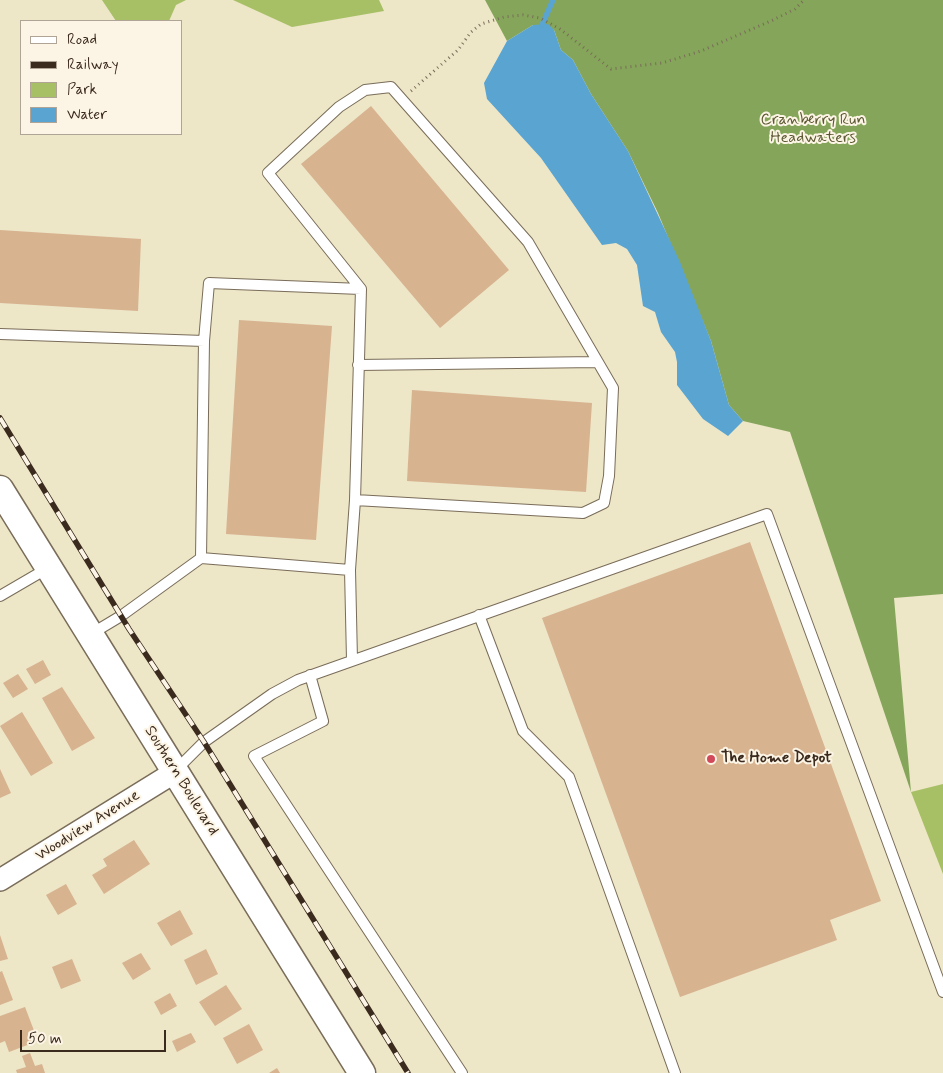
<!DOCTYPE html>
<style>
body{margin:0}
#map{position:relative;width:943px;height:1073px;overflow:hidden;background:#ede6c7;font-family:Mynerve,sans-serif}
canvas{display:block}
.legend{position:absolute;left:20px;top:20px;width:162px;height:115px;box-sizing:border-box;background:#fcf5e5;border:1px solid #afa495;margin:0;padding:6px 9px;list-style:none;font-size:15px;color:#3b2a1e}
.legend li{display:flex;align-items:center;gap:10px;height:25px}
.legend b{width:25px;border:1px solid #afa495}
.scale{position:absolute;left:20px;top:1030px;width:146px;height:22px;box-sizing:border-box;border:2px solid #3b2a1e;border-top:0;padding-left:6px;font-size:15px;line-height:18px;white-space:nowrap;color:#3b2a1e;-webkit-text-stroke:4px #fcf5e5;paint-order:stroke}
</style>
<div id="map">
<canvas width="943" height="1073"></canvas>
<ul class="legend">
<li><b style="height:6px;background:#fff"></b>Road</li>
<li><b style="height:6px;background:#3b2a1e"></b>Railway</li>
<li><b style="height:14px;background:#a7bf65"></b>Park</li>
<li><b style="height:14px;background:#59a4d1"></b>Water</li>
</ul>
<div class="scale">50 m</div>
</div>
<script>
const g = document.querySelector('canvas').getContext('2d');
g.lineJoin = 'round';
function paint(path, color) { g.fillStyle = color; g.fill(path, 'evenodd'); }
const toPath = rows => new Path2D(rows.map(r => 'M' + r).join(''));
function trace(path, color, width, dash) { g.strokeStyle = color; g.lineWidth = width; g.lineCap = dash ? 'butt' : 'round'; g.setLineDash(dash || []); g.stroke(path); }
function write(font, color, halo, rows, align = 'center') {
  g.font = font + ' Mynerve,sans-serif'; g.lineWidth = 4; g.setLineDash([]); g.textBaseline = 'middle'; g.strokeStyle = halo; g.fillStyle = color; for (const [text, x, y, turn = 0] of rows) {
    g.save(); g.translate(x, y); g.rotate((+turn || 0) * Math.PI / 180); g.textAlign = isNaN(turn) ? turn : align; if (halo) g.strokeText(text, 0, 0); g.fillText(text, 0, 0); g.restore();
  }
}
paint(toPath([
 [102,0,186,0,176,5,169,21,116,21],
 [233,0,379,0,384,11,292,27],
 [943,784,943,874,911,792]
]), '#a7bf65');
paint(toPath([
 [485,0,943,0,943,594,894,598,911,792,790,432,743,421,729,405,711,341,658,213,628,151,591,94,573,60,561,50,554,30,533,25,507,41]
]), '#85a65a');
paint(toPath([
 [548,24,554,30,561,50,573,60,591,94,628,151,680,262,711,341,729,405,743,421,728,436,703,419,677,385,677,362,675,352,661,332,655,312,643,306,637,265,627,249,616,243,602,245,541,158,487,99,484,83,507,41,533,25]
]), '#59a4d1');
trace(toPath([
 [542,25,553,0]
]), '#59a4d1', 5.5);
paint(toPath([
 [371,106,509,270,440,328,301,164],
 [0,230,141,239,138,311,0,303],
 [239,320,332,326,316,540,226,534],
 [412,390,592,403,586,492,407,481],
 [750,542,881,901,830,920,837,940,680,997,542,618],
 [43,660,51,675,35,684,26,669],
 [18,674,28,689,13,698,3,683],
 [62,687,95,738,72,751,42,698],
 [22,712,53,763,31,776,0,726],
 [0,769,11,793,0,798],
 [134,840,150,864,104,894,92,875,107,866,103,859],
 [66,884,77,904,58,915,46,895],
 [180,910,193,934,171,946,157,923],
 [0,935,8,959,0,961],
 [206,949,218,974,196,985,184,960],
 [141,953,151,969,133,980,122,963],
 [72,959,81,981,61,989,52,967],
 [2,971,13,1000,0,1005,0,972],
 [226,985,242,1009,215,1026,199,1002],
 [170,993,177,1006,161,1015,154,1002],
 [25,1007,38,1041,9,1052,5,1041,0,1043,0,1016],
 [249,1024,263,1050,237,1064,223,1038],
 [191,1033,196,1042,177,1052,172,1041],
 [30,1053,35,1066,42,1064,45,1073,17,1073,16,1070,26,1067,22,1056],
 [277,1068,280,1073,269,1073]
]), '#d7b390');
const service = toPath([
 [0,334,204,341,201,558,121,616,91,634],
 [204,341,209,283,361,289],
 [358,365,597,362],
 [201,558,350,570,352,660],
 [350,570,355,500,583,513,604,503,609,476,613,388,528,242,391,87,365,90,339,107,268,173,361,289,355,500],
 [0,596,48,568],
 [479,615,523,731,569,777,675,1073],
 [310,675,323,721,254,756,462,1073],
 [175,771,204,742,272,694,298,680,767,514,943,992]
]);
const minor = toPath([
 [0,880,175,772]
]);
const tertiary = toPath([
 [0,489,362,1073]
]);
trace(service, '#796c59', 12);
trace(minor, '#796c59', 24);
trace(tertiary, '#796c59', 29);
trace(toPath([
 [411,91,458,50,471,32,481,24,504,17,523,15,540,18,560,29,611,69,662,63,701,51,773,20,795,9,804,0]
]), '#796c59', 3, [1, 4]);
trace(service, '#fff', 10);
trace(minor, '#fff', 21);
trace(tertiary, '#fff', 26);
const rail = toPath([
 [0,418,129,629,204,742,408,1073]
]);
trace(rail, '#3b2a1e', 5.5);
trace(rail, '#fcf5e5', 4, [11]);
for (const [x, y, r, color] of [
 [711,759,5,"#d1495b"]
]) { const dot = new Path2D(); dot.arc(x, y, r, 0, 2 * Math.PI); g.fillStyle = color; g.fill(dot); trace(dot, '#fcf5e5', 2); }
write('16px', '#5b5733', '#fcf5e5', [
 ["Cranberry Run",813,121],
 ["Headwaters",813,139]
]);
write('bold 16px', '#3b2a1e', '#fcf5e5', [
 ["The Home Depot",721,759]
], 'left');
write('16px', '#3b2a1e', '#fcf5e5', [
 ["Southern Boulevard",181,781,58],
 ["Woodview Avenue",88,826,-32]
]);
</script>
